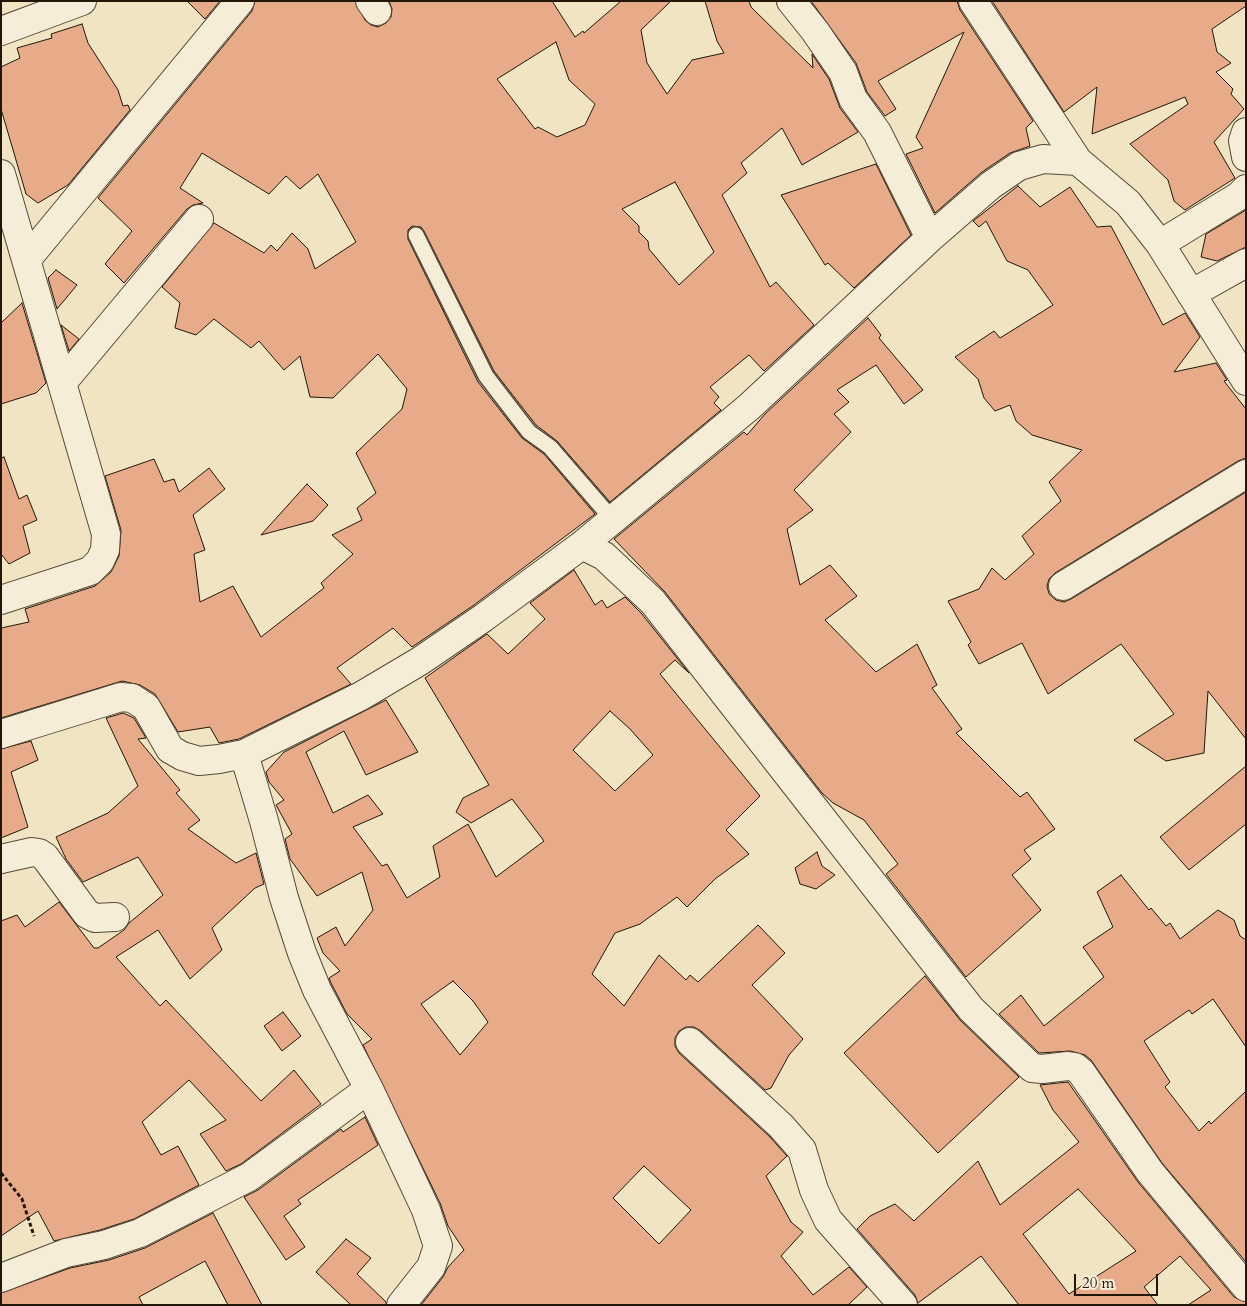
<!DOCTYPE html>
<style>
body{margin:0}
#map{position:relative;width:1247px;height:1306px;overflow:hidden;background:#f1e4c3;font-family:Cardo,serif}
canvas{display:block}
.frame{position:absolute;inset:0;border:2px solid #211608;pointer-events:none}
.scale{position:absolute;left:1074px;top:1274px;width:84px;height:22px;box-sizing:border-box;border:2px solid #211608;border-top:0;padding-left:6px;font-size:15px;line-height:18px;white-space:nowrap;color:#211608;-webkit-text-stroke:4px #f6edd8;paint-order:stroke}
</style>
<div id="map">
<canvas width="1247" height="1306"></canvas>
<div class="frame"></div>
<div class="scale">20 m</div>
</div>
<script>
const g = document.querySelector('canvas').getContext('2d');
g.lineJoin = 'round';
function paint(path, color) { g.fillStyle = color; g.fill(path, 'evenodd'); }
const toPath = rows => new Path2D(rows.map(r => 'M' + r).join(''));
function trace(path, color, width, dash) { g.strokeStyle = color; g.lineWidth = width; g.lineCap = dash ? 'butt' : 'round'; g.setLineDash(dash || []); g.stroke(path); }
const building = toPath([
 [187,1,220,1,205,19,187,1],
 [255,1,355,1,365,20,371,25,378,27,386,23,391,17,392,9,389,1,552,1,575,37,583,31,584,33,621,1,671,1,641,30,647,63,667,94,692,60,724,53,717,41,705,1,749,1,751,7,813,68,812,54,829,79,840,108,858,132,802,165,782,128,741,163,747,173,722,195,770,287,776,282,814,325,764,371,749,355,710,387,719,397,714,403,721,410,610,502,557,441,536,425,494,371,424,231,421,227,412,226,408,230,408,239,478,382,522,438,544,454,595,514,474,605,412,647,393,628,337,668,351,684,239,739,219,743,210,727,178,732,155,694,140,685,122,681,1,718,1,628,29,622,25,609,95,586,111,572,119,556,121,530,105,476,154,459,164,482,174,479,179,492,209,468,225,489,193,515,205,550,194,554,200,602,233,586,261,637,324,588,321,583,353,554,332,535,362,520,357,508,376,493,356,453,402,409,407,389,378,354,333,398,310,397,300,356,284,370,259,341,251,348,214,319,196,335,175,328,180,303,162,287,214,223,264,253,271,245,277,251,292,233,308,249,315,269,356,242,318,174,300,189,286,176,269,194,202,153,180,188,203,203,193,205,187,209,124,283,105,264,132,231,98,198,252,11,255,1],
 [556,42,569,80,595,104,585,125,557,137,538,127,535,129,497,79,556,42],
 [675,182,714,252,679,285,649,249,648,241,639,232,639,226,622,209,675,182],
 [811,1,957,1,960,10,1033,121,1026,128,1030,146,1010,153,982,172,935,213,906,154,923,148,916,137,964,32,878,81,896,109,885,116,867,92,856,63,811,1],
 [992,1,1246,1,1246,6,1212,29,1217,52,1231,63,1216,72,1233,89,1231,94,1244,109,1214,142,1235,178,1185,210,1174,201,1168,180,1130,144,1188,104,1185,97,1092,134,1097,87,1064,112,992,1],
 [82,24,88,43,118,90,123,106,128,105,130,110,68,185,38,203,26,194,1,109,1,67,20,58,17,48,52,38,51,34,82,24],
 [876,164,911,235,854,288,828,263,825,265,781,195,876,164],
 [1018,186,1040,207,1070,187,1097,227,1111,226,1163,325,1185,313,1200,337,1174,372,1216,363,1227,380,1224,381,1246,409,1246,458,1238,461,1055,573,1049,579,1047,586,1049,594,1056,600,1064,602,1071,599,1246,492,1246,739,1208,691,1204,753,1166,761,1134,740,1174,714,1121,644,1048,694,1022,643,979,664,968,645,971,642,948,601,979,589,992,568,1005,580,1034,554,1022,536,1061,501,1049,482,1082,450,1032,435,1016,421,1010,405,995,411,984,398,978,379,955,357,994,331,1000,338,1053,305,1028,270,1007,261,986,221,979,227,973,221,1018,186],
 [1246,210,1246,247,1217,261,1201,257,1206,234,1246,210],
 [56,270,77,285,57,309,48,278,56,270],
 [22,303,46,383,36,393,1,404,1,323,22,303],
 [868,318,881,335,879,338,923,390,904,404,876,365,837,390,849,402,834,414,851,432,794,490,813,510,787,529,800,585,830,565,857,596,825,620,876,672,917,644,937,685,932,688,962,729,956,733,1020,797,1027,792,1055,829,1024,850,1031,859,1012,875,1041,910,966,977,886,874,898,864,864,820,833,803,822,793,665,592,614,539,744,432,747,435,765,414,868,318],
 [61,325,79,339,69,351,61,325],
 [4,457,19,499,27,495,37,520,23,526,30,553,9,564,1,554,1,458,4,457],
 [307,484,328,505,313,521,261,535,307,484],
 [574,570,595,605,602,600,607,608,625,597,641,613,689,673,675,660,660,674,760,796,726,830,749,854,715,879,687,907,677,897,640,924,615,933,592,974,624,1006,659,955,686,980,690,975,698,982,758,925,785,953,752,985,803,1039,789,1055,771,1088,765,1090,701,1031,694,1027,686,1027,679,1031,675,1038,675,1046,679,1053,770,1137,787,1156,766,1176,791,1222,803,1232,781,1256,813,1295,849,1267,867,1287,848,1305,421,1305,443,1277,448,1267,464,1250,448,1226,440,1203,363,1045,372,1039,347,1014,331,983,329,978,340,971,323,953,317,938,336,927,345,946,373,910,362,872,317,896,290,859,285,839,292,834,276,805,284,800,269,782,266,772,284,752,386,700,418,752,366,775,344,731,306,752,333,813,368,795,383,814,353,827,382,866,387,864,407,898,440,877,433,846,468,824,496,877,544,841,512,799,471,823,456,812,463,798,489,785,425,678,487,634,508,654,545,619,530,603,574,570],
 [610,711,630,729,653,755,615,791,573,750,610,711],
 [453,981,473,1001,488,1022,460,1055,421,1004,453,981],
 [644,1166,691,1210,659,1244,613,1198,644,1166],
 [123,713,134,718,146,738,138,739,180,790,176,793,200,820,188,829,236,863,256,853,264,884,255,888,212,928,222,950,190,979,158,930,116,957,160,1006,166,1000,261,1101,294,1070,321,1104,241,1164,226,1171,200,1134,226,1120,189,1080,142,1122,161,1155,178,1146,199,1185,134,1219,100,1230,54,1241,38,1211,1,1236,1,921,17,915,25,927,59,902,94,948,98,948,124,930,129,923,163,895,138,857,83,882,66,859,56,837,108,813,138,786,106,718,123,713],
 [31,741,38,760,11,772,28,827,1,838,1,749,31,741],
 [1246,766,1246,824,1189,870,1160,837,1246,766],
 [817,852,822,866,835,875,816,889,800,884,795,868,817,852],
 [1121,875,1149,910,1151,908,1166,926,1170,923,1180,939,1218,910,1234,920,1240,936,1246,940,1246,1047,1213,999,1192,1014,1189,1010,1144,1041,1170,1082,1165,1087,1199,1131,1209,1121,1211,1124,1246,1091,1246,1262,1162,1163,1091,1060,1085,1055,1070,1051,1039,1053,999,1014,1021,995,1044,1026,1104,977,1083,947,1113,927,1097,892,1121,875],
 [925,976,960,1020,1019,1077,938,1153,844,1053,925,976],
 [283,1012,301,1036,282,1051,264,1026,283,1012],
 [1068,1082,1138,1182,1234,1297,1246,1302,1246,1305,1188,1305,1211,1290,1180,1256,1144,1287,1158,1305,1019,1305,981,1256,918,1303,915,1295,857,1229,870,1216,895,1204,914,1221,978,1161,1000,1205,1079,1142,1053,1110,1040,1085,1068,1082],
 [1078,1189,1136,1251,1069,1294,1023,1234,1078,1189],
 [365,1117,378,1145,298,1200,301,1204,284,1216,305,1247,286,1260,244,1197,258,1190,341,1129,343,1132,365,1117],
 [213,1213,262,1305,228,1305,205,1261,139,1297,143,1305,1,1305,1,1293,70,1268,109,1260,145,1248,213,1213],
 [346,1239,371,1258,357,1274,386,1302,386,1305,351,1305,316,1272,346,1239]
]);
paint(building, '#e7ab89');
trace(building, '#211608', 1);
const lane = toPath([
 [416,235,486,376,529,432,550,447,613,520]
]);
const street = toPath([
 [370,1,377,11],
 [791,1,815,31,843,72,853,99,877,132,930,238],
 [973,1,1078,161,1128,203,1160,244,1246,381],
 [1,31,82,1],
 [1246,132,1243,141,1246,157],
 [1,174,106,534,105,550,100,561,90,571,1,600],
 [1160,244,1239,196,1246,189],
 [27,259,240,1],
 [1191,294,1246,263],
 [62,383,199,219],
 [582,545,604,556,653,602,971,1009,1032,1068,1042,1069,1068,1066,1075,1067,1081,1072,1150,1172,1246,1287],
 [1063,586,1246,474],
 [1,734,121,697,132,698,146,707,170,749,182,756,199,761,219,759,244,754,361,696,420,661,483,618,582,545,749,407,930,238,991,185,1019,166,1043,159,1078,161],
 [244,754,264,821,284,898,302,953,317,990,369,1089,403,1161,426,1210,438,1246,431,1267,401,1305],
 [1,859,32,852,39,853,45,857,87,914,95,918,115,917],
 [690,1042,781,1126,802,1150,814,1190,828,1220,903,1305],
 [1,1278,66,1253,104,1245,140,1233,249,1177,369,1089]
]);
trace(lane, '#554a37', 18);
trace(street, '#554a37', 30);
trace(toPath([
 [1,1173,22,1199,34,1236]
]), '#211608', 3, [4, 2.5]);
trace(lane, '#f6edd8', 15);
trace(street, '#f6edd8', 28);
</script>
